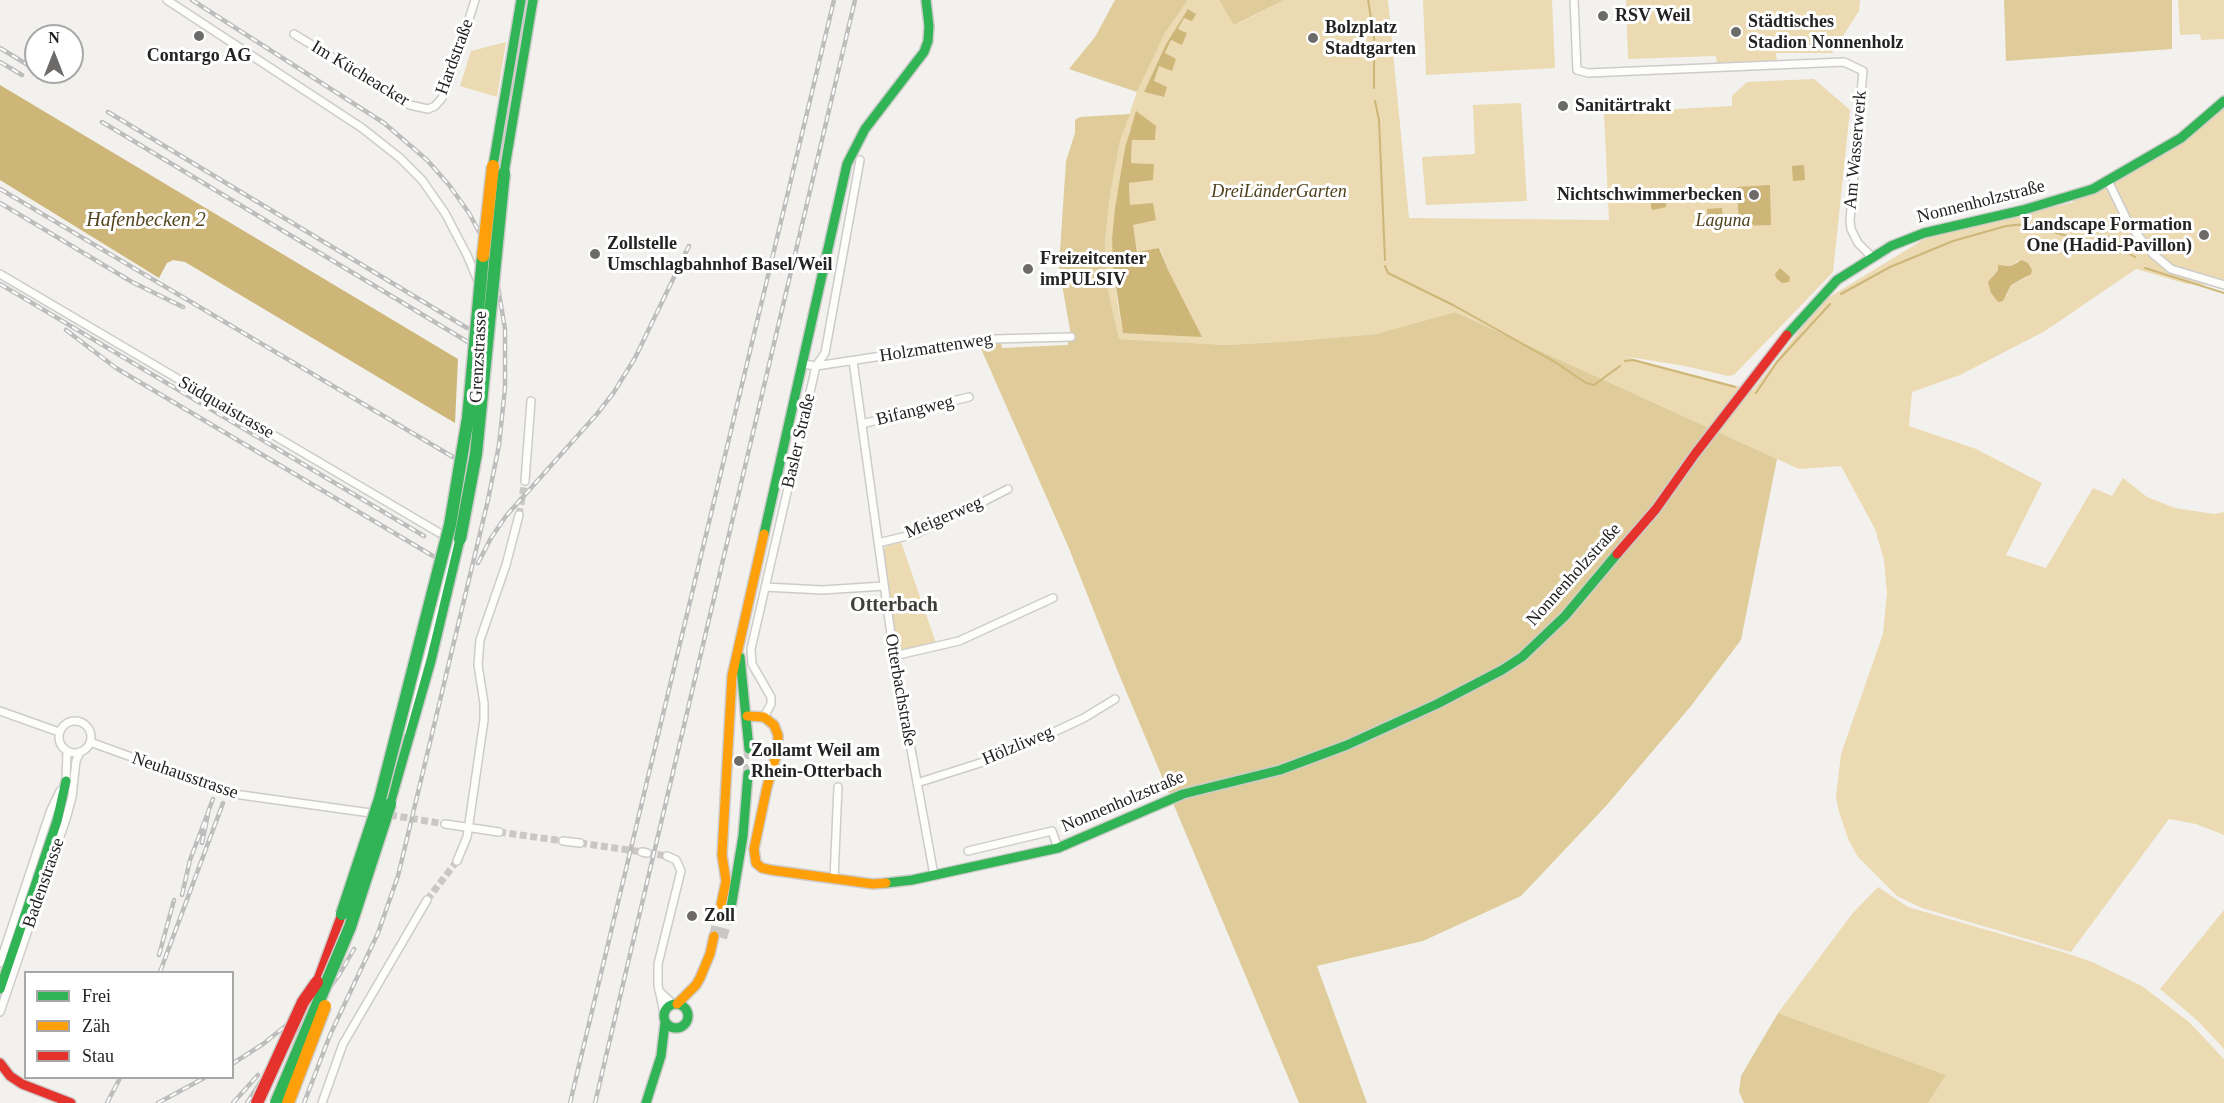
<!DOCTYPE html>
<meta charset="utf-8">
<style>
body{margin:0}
#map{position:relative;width:2224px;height:1103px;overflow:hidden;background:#f3f1ee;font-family:"Times New Roman",serif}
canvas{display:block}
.legend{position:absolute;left:24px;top:971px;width:210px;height:108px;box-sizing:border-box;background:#fff;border:2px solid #a7a7a7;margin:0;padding:8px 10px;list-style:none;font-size:18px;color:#242322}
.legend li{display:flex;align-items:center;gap:12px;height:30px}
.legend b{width:30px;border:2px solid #a7a7a7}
.north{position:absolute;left:24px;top:24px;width:60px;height:60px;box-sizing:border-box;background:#fff;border:2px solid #a7a7a7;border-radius:50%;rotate:0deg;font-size:16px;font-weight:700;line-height:24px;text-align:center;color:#242322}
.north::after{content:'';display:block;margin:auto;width:21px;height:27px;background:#6c6b69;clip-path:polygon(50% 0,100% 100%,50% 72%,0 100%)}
</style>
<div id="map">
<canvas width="2224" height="1103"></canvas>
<ul class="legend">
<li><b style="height:8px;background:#30b455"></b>Frei</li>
<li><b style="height:8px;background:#ff9f0a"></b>Zäh</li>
<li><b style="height:8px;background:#e5322d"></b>Stau</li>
</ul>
<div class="north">N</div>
</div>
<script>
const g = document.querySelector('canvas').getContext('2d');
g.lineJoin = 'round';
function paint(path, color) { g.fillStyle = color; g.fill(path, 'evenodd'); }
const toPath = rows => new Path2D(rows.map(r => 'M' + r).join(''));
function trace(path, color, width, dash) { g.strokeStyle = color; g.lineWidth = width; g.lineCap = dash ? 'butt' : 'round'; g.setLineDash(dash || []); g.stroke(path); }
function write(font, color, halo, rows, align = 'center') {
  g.font = font + ' "Times New Roman",serif'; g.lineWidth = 6; g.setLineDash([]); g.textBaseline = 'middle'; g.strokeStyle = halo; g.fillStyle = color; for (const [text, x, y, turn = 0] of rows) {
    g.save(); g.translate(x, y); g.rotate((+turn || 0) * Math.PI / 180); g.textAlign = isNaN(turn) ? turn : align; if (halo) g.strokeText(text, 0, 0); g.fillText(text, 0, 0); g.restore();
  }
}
paint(toPath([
 [1188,0,1219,0,1235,25,1284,0,1388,0,1409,218,1609,220,1604,113,1732,106,1732,96,1747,82,1814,79,1850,110,1833,272,1734,375,1728,376,1685,366,1623,356,1753,390,1823,301,1931,235,2071,203,2180,141,2224,108,2224,286,2187,284,2136,269,2045,331,1960,375,1912,392,1909,426,1976,449,2042,483,2006,555,2046,568,2093,488,2112,496,2123,478,2147,497,2175,508,2214,514,2224,512,2224,835,2196,824,2169,819,2071,952,1922,908,1897,896,1858,857,1849,841,1839,812,1836,797,1841,754,1883,634,1887,593,1884,560,1875,529,1841,466,1799,469,1455,312,1376,334,1296,341,1227,345,1119,339,1107,285,1105,241,1110,196,1120,141,1137,92,1165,33],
 [1189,9,1196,14,1184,18,1178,29,1187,33,1182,44,1171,40,1165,53,1173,70,1159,66,1154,82,1163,97,1144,92,1166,44],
 [1130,128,1132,140,1131,163,1154,164,1129,182,1130,206,1156,219,1132,225,1138,253,1160,248,1169,272,1123,333,1117,299,1112,238,1115,208],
 [2017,261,2027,277,2011,285,2006,296,1999,302,1991,293,1993,275,2003,265,2012,266],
 [1423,0,1552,0,1555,68,1426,75],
 [1626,0,1860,0,1859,11,1832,53,1776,53,1777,61,1717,64,1716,56,1628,59],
 [2178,0,2224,0,2224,39,2201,40,2200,34,2180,35],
 [506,42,497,97,460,86,471,51],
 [1521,103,1527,201,1426,205,1422,157,1475,154,1473,105],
 [901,542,936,643,900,651,896,646,883,549,887,546],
 [1878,887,1908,907,2066,953,2092,962,2142,986,2189,1022,2224,1059,2224,1103,1928,1103,1946,1075,1778,1013,1852,914],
 [2224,910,2224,1049,2198,1021,2160,989]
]), '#ebdab2');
paint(toPath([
 [1115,0,1188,0,1165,33,1137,92,1069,69,1095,37],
 [1219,0,1284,0,1234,25],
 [2004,0,2172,0,2172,49,2006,61],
 [1130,114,1120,141,1110,196,1105,241,1107,285,1119,339,1227,345,1296,341,1376,334,1455,312,1777,459,1741,640,1691,706,1606,806,1521,896,1423,941,1317,966,1367,1103,1299,1103,1118,672,1068,546,979,344,1001,342,1002,348,1068,345,1068,337,1071,336,1059,267,1066,161,1075,133,1075,120,1080,117],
 [1778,1013,1946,1075,1928,1103,1744,1103,1739,1092,1741,1076]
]), '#dfcc9a');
paint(toPath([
 [1188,9,1196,14,1192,21,1184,18,1178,29,1187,33,1182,45,1171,40,1165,53,1176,59,1172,71,1159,66,1154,81,1167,87,1164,97,1144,92,1166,44],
 [0,85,458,359,455,423,185,262,173,260,167,263,159,278,0,180],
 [1136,111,1156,126,1155,140,1132,140,1131,163,1154,164,1153,180,1129,183,1130,205,1153,203,1156,220,1133,225,1137,252,1159,248,1169,272,1202,337,1123,333,1113,267,1112,238,1115,208,1125,148],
 [1804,165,1805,180,1793,181,1792,166],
 [1770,185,1771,225,1739,226,1737,187],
 [1664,189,1667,189,1666,207,1653,210,1651,208,1651,195,1656,190,1661,192],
 [1722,208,1723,224,1707,224,1707,209],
 [2022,260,2028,263,2032,270,2031,274,2011,285,2003,301,1998,302,1991,293,1988,282,1998,270,1998,265,2011,266],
 [1780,268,1790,277,1789,282,1782,283,1776,278,1775,274]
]), '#ceb678');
trace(toPath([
 [1368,0,1374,35,1374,88],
 [1375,101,1379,120,1385,260],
 [1385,266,1388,273,1453,305,1555,362,1586,383,1594,385,1620,366],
 [2145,268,2224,293],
 [1841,294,1890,267,1953,241,2006,226,2025,224,2102,246,2119,248,2135,257],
 [1625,361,1633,360,1735,387],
 [1756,393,1777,362,1830,304]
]), '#ceb678', 2);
trace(toPath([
 [519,515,525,481],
 [390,815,445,824],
 [499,832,563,841],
 [580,843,642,852],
 [647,853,667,856],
 [427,900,457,861]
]), '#cac8c5', 7, [7, 3.5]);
trace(toPath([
 [748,774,749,749],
 [714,936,721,905],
 [722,938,731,908]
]), '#cac8c5', 10, [10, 5]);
const street = toPath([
 [167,0,362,128,400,158,422,180,445,213,467,255,478,281],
 [1574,0,1577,70,1588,73,1844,62,1863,71,1850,220,1851,229,1858,243,1872,257],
 [294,34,410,105,428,109,435,106,442,98,450,80,475,0],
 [2108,181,2129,224,2152,253,2171,269,2224,285],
 [0,274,448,538],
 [483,307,483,332],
 [853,361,894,656,934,875],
 [803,364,816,366,994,339,1071,337],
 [862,424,969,397],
 [525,481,531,401],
 [460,501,474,423],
 [878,543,915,534,961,513,1008,489],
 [765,587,822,590,884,586],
 [894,656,959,641,1053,598],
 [0,711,59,732],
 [764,717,771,704,771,697,752,664,751,649,816,366,825,353,860,160],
 '59 737a16 16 0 1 1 32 0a16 16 0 1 1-32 0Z',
 [403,731,439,598,455,527],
 [90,742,234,794,378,814],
 [66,782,67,751],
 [917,783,980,763,1024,746,1084,718,1115,699],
 [445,824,499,832],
 [563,841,580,843],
 [968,851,1052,831,1058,848],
 [642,852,647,853],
 [457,861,467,837,484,720,484,703,478,665,480,640,506,565,519,515],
 [834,879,838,787],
 [0,963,50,812,60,791],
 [659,991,673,1004],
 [0,1012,66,819,72,797,76,761,80,752],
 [664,1013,658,985,658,964,681,871,676,860,667,856],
 [322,1103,343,1044,427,900]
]);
const fast = toPath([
 [493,166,521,0],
 [504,173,533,0],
 [1787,335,1837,280,1891,246,1924,233,2023,210,2093,189,2181,138,2224,101],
 [764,534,847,164,865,129,924,52,928,41,929,26,926,0],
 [740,657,749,749],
 [390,804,431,661,460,539],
 [886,883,912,880,1058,848,1183,794,1280,770,1347,745,1437,704,1502,670,1522,657,1565,616,1617,554],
 [731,908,743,836,748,774],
 [0,989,57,821,66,781],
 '664 1016a12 12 0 1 1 24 0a12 12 0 1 1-24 0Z',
 [646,1103,661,1056,665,1023]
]);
const slow = toPath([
 [747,716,764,717,774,725,778,735,778,749,767,787,754,849,756,863,762,868,771,870,873,884,886,883],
 [721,905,726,881,722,855,732,676,764,534],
 [677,1004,696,985,700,978,710,954,714,936]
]);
const jam = toPath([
 [1617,554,1656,509,1695,454,1787,335],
 [317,982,342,914],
 [0,1063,10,1076,22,1084,71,1103]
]);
trace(street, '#ceccca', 10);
trace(fast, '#ceccca', 12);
trace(slow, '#ceccca', 12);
trace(jam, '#ceccca', 12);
trace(street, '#fdfdfc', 7);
trace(fast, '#30b455', 9);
trace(slow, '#ff9f0a', 9);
trace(jam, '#e5322d', 9);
const rail = toPath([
 [192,0,384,123,427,160,449,185,469,213,484,241,495,269,505,329,505,388,499,445,488,500,398,876,378,933,330,1035,304,1103],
 [0,48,28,65],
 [0,62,22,75],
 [108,112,467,328],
 [102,122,468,342],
 [0,189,453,457],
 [0,203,132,282,183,307],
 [0,284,424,536],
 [66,330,116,368,433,556],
 [478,563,491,538,506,516,597,414,614,392,635,358,689,246],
 [202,843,208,814],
 [182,895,190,860,213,799],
 [159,955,174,900],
 [160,972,223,803],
 [232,1064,263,1044,308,1008],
 [107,1103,120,1078],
 [158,1103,204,1078],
 [233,1103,258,1075],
 [247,1103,287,1041,312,1012,339,975,354,949],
 [570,1103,834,0],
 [595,1103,855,0]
]);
trace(rail, '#bebdbd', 4.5);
trace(rail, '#fff', 2, [7]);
const fastBridge = toPath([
 [460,539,476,454,504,173],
 [342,914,380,799,450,525,468,418,483,256],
 [276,1103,350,927,390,804]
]);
const slowBridge = toPath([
 [483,256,493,166],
 [288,1103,325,1006]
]);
const jamBridge = toPath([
 [257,1103,303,1002,317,982]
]);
trace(fastBridge, '#ceccca', 15, []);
trace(slowBridge, '#ceccca', 15, []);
trace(jamBridge, '#ceccca', 15, []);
trace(fastBridge, '#30b455', 12);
trace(slowBridge, '#ff9f0a', 12);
trace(jamBridge, '#e5322d', 12);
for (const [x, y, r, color] of [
 [1603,16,6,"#6c6b69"],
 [1736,32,6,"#6c6b69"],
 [199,36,6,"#6c6b69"],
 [1313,38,6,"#6c6b69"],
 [1563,106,6,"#6c6b69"],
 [1754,195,6,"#6c6b69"],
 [2204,235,6,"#6c6b69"],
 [595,254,6,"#6c6b69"],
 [1028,269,6,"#6c6b69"],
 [739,761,6,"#6c6b69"],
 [692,916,6,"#6c6b69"]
]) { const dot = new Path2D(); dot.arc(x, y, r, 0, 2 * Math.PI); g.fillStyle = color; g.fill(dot); trace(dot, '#fff', 2); }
write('bold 18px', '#242322', '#fff', [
 ["RSV Weil",1615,16],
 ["Städtisches",1748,22],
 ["Stadion Nonnenholz",1748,43],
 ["Bolzplatz",1325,28],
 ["Stadtgarten",1325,49],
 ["Contargo AG",199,56,"center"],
 ["Sanitärtrakt",1575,106],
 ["Nichtschwimmerbecken",1742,195,"right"],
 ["Landscape Formation",2192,225,"right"],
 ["One (Hadid-Pavillon)",2192,246,"right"],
 ["Zollstelle",607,244],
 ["Umschlagbahnhof Basel/Weil",607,265],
 ["Freizeitcenter",1040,259],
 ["imPULSIV",1040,280],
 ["Zollamt Weil am",751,751],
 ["Rhein-Otterbach",751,772],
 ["Zoll",704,916]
], 'left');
write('18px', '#242322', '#fff', [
 ["Hardstraße",455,57,-70],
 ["Im Kücheacker",360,74,31],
 ["Am Wasserwerk",1856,150,-85],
 ["Nonnenholzstraße",1981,202,-14],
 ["Holzmattenweg",936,348,-9],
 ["Grenzstrasse",479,357,-87],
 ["Südquaistrasse",226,408,30],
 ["Bifangweg",915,411,-14],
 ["Basler Straße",799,441,-77],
 ["Meigerweg",944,518,-23],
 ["Nonnenholzstraße",1574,575,-48],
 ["Otterbachstraße",900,690,80],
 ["Hölzliweg",1018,746,-23],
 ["Neuhausstrasse",185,776,19],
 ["Nonnenholzstraße",1123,802,-23],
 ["Badenstrasse",44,883,-71]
]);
write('italic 18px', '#4f411c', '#fff', [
 ["DreiLänderGarten",1279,192],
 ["Laguna",1723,221]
]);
write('italic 20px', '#534520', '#fff', [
 ["Hafenbecken 2",146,221]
]);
write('bold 20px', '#3f3e3a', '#fff', [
 ["Otterbach",894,606]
]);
</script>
